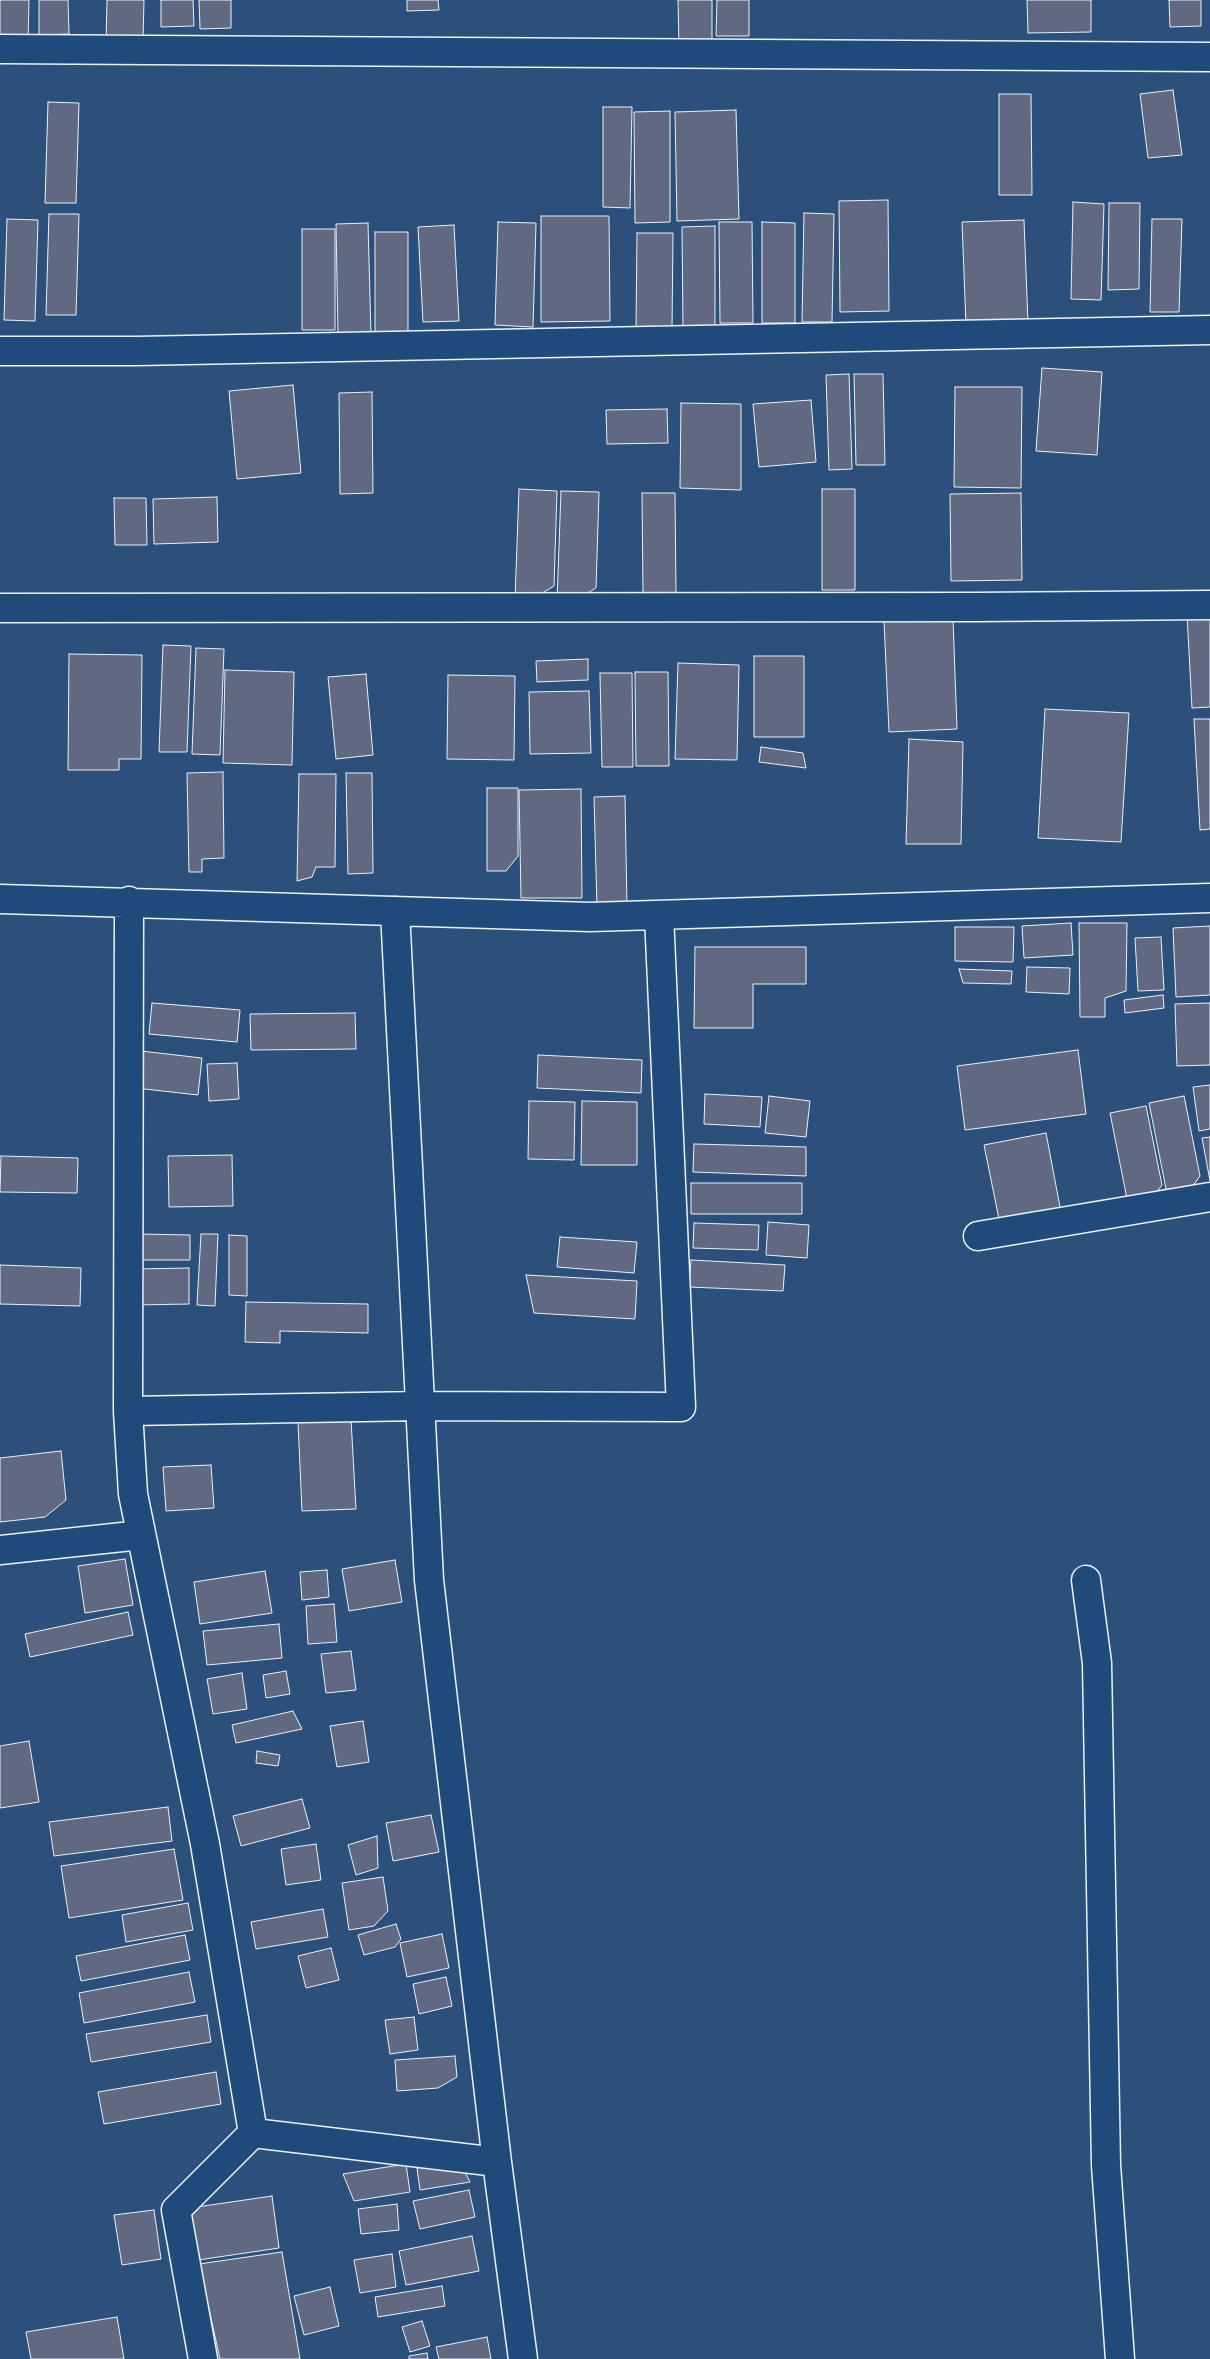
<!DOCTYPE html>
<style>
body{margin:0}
canvas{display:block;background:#2c507b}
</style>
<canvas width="1210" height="2359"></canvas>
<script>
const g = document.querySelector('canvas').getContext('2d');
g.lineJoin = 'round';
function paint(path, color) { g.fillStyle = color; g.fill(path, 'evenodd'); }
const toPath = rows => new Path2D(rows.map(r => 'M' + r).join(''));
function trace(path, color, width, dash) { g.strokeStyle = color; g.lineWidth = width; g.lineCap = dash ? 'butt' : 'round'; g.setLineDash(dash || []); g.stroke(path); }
const building = toPath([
 [0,0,29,0,28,41,0,40,0,0],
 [39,0,68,0,69,34,39,35,39,0],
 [107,0,144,0,143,42,106,41,107,0],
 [161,0,193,0,194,26,161,27,161,0],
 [199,0,231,0,231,28,200,29,199,0],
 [407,0,438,0,439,10,407,11,407,0],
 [678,0,712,0,712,46,679,46,678,0],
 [717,0,749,0,749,36,716,36,717,0],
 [1027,0,1091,0,1091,32,1028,33,1027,0],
 [1169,0,1201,0,1201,26,1170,27,1169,0],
 [1173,90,1182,155,1148,158,1140,94,1173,90],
 [999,94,1031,94,1032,195,999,195,999,94],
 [48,102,79,103,76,203,45,203,48,102],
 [603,107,632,107,630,208,603,207,603,107],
 [736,110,739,219,677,221,675,112,736,110],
 [670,111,670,222,635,223,634,112,670,111],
 [888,200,889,311,840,312,839,201,888,200],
 [1073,202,1104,204,1101,300,1071,299,1073,202],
 [1109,203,1140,203,1139,289,1108,290,1109,203],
 [804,213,834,214,832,322,802,322,804,213],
 [49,214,79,214,76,315,46,315,49,214],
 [541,216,609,216,610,321,541,322,541,216],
 [7,219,38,220,35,321,4,320,7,219],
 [1152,219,1182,219,1179,312,1150,312,1152,219],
 [1024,220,1028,323,966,325,962,222,1024,220],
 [498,222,536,223,533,327,495,325,498,222],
 [719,222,752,222,753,323,720,323,719,222],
 [762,222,795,223,795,323,762,323,762,222],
 [368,223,371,335,338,335,336,224,368,223],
 [454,225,459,321,423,322,418,227,454,225],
 [715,226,715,327,683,328,682,227,715,226],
 [302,229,335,229,335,330,302,330,302,229],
 [375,232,408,232,408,333,375,333,375,232],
 [637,233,673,233,672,329,636,329,637,233],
 [1042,368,1102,372,1097,455,1036,451,1042,368],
 [849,374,852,469,829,470,826,375,849,374],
 [854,374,883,374,885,465,856,465,854,374],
 [293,385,301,473,237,479,229,391,293,385],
 [955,387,1022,387,1021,488,954,487,955,387],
 [372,392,373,493,340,494,339,393,372,392],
 [811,400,816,462,759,467,753,404,811,400],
 [681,403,741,404,741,490,680,488,681,403],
 [667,409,668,443,607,444,606,410,667,409],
 [519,489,557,491,554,586,531,600,515,599,519,489],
 [822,489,855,489,855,590,822,590,822,489],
 [561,491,599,492,596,588,572,602,557,601,561,491],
 [642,493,675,493,676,593,643,594,642,493],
 [1021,493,1022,580,951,581,950,494,1021,493],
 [217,497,218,542,154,544,153,499,217,497],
 [114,498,146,498,147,545,115,545,114,498],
 [1210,613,1210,707,1192,708,1187,614,1210,613],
 [953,619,957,729,889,732,884,621,953,619],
 [163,645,191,646,187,752,159,752,163,645],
 [196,648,224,649,220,755,192,754,196,648],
 [69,654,142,655,141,759,119,759,119,770,68,770,69,654],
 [754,656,804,656,804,737,754,737,754,656],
 [588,659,588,680,537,682,536,661,588,659],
 [678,663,739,665,737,760,675,759,678,663],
 [225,670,294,672,292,765,223,763,225,670],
 [635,672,668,672,669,766,636,766,635,672],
 [600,673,632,673,633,767,602,767,600,673],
 [366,674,373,755,336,759,328,677,366,674],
 [448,675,515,676,514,760,447,759,448,675],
 [589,691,591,753,530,754,529,692,589,691],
 [1045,709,1129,713,1121,842,1038,838,1045,709],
 [1194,719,1210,719,1210,829,1200,830,1194,719],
 [909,739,963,742,961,844,906,844,909,739],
 [761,747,803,753,806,768,759,762,761,747],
 [223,772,224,858,202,859,202,872,189,872,187,773,223,772],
 [346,773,372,773,373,873,348,874,346,773],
 [299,774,336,774,335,867,316,867,312,877,297,881,299,774],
 [487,788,518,788,518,856,506,871,487,871,487,788],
 [581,789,582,898,521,898,519,790,581,789],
 [625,796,627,907,597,908,594,797,625,796],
 [1071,923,1073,955,1024,958,1022,926,1071,923],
 [1079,923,1127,923,1126,991,1105,998,1105,1017,1080,1017,1079,923],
 [1210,926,1210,995,1176,997,1173,928,1210,926],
 [955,927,1014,927,1013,962,955,961,955,927],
 [1161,937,1164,990,1138,991,1135,938,1161,937],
 [695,947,806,947,806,984,753,984,753,1028,694,1028,695,947],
 [1027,967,1070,968,1069,994,1026,992,1027,967],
 [959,969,1012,971,1011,984,963,983,959,969],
 [1163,995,1164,1008,1125,1013,1124,1000,1163,995],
 [152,1003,240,1010,237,1042,149,1034,152,1003],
 [1210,1003,1210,1065,1177,1066,1175,1004,1210,1003],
 [355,1013,356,1049,251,1050,250,1014,355,1013],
 [1078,1050,1086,1114,965,1130,957,1066,1078,1050],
 [141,1051,202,1058,198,1095,136,1088,141,1051],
 [538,1055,642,1060,641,1093,537,1088,538,1055],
 [237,1063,239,1099,209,1101,207,1064,237,1063],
 [1210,1085,1210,1129,1199,1131,1193,1087,1210,1085],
 [705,1094,762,1097,760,1127,704,1124,705,1094],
 [769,1096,810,1101,806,1137,765,1133,769,1096],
 [1184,1096,1200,1176,1186,1196,1168,1199,1149,1103,1184,1096],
 [529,1101,575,1102,574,1160,528,1159,529,1101],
 [582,1101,637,1102,637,1165,581,1165,582,1101],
 [1146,1106,1162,1185,1147,1205,1129,1209,1110,1113,1146,1106],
 [1046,1133,1060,1207,1041,1226,1002,1234,984,1145,1046,1133],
 [1210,1137,1210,1181,1202,1138,1210,1137],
 [694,1144,806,1147,806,1176,693,1172,694,1144],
 [232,1155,233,1206,169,1207,168,1156,232,1155],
 [1,1156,78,1158,77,1193,0,1192,1,1156],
 [691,1183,802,1183,802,1214,691,1214,691,1183],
 [768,1222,809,1225,807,1258,766,1255,768,1222],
 [694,1223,759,1225,758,1250,693,1248,694,1223],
 [139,1234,190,1235,190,1260,139,1260,139,1234],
 [201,1234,218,1234,215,1306,197,1305,201,1234],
 [229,1235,247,1236,247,1296,229,1295,229,1235],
 [560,1237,637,1242,634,1273,557,1267,560,1237],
 [691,1260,785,1265,783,1291,689,1287,691,1260],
 [0,1265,81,1268,80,1306,0,1304,0,1265],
 [189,1268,189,1304,135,1305,135,1269,189,1268],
 [526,1275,637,1281,635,1319,534,1313,526,1275],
 [246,1302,368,1304,368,1333,280,1331,280,1343,245,1342,246,1302],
 [351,1419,356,1509,302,1511,298,1422,351,1419],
 [61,1451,66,1500,45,1517,0,1522,0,1458,61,1451],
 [211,1465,214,1508,166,1511,163,1467,211,1465],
 [125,1559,133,1605,85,1613,78,1566,125,1559],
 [395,1560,402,1602,349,1611,342,1569,395,1560],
 [327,1570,329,1597,302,1600,300,1572,327,1570],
 [265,1571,272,1613,200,1624,194,1582,265,1571],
 [334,1604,337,1642,308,1644,306,1606,334,1604],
 [128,1612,133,1635,30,1657,25,1634,128,1612],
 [279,1624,282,1658,207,1665,203,1631,279,1624],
 [351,1651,356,1690,326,1693,321,1654,351,1651],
 [286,1671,290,1694,266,1698,263,1675,286,1671],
 [242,1673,247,1709,213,1714,207,1679,242,1673],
 [293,1711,302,1729,236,1743,232,1725,293,1711],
 [363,1721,369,1762,337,1767,330,1726,363,1721],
 [29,1741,39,1802,0,1808,0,1746,29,1741],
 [257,1751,280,1755,278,1766,256,1763,257,1751],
 [302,1799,310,1828,241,1846,233,1816,302,1799],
 [168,1807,172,1841,54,1856,49,1822,168,1807],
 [431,1815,439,1852,393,1861,386,1823,431,1815],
 [377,1836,378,1868,356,1875,348,1845,377,1836],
 [316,1844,321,1880,286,1885,281,1849,316,1844],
 [174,1849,183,1900,69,1918,61,1866,174,1849],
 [383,1877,388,1911,374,1926,349,1930,342,1883,383,1877],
 [188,1903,193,1930,126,1942,122,1915,188,1903],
 [323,1909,328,1937,256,1949,251,1922,323,1909],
 [396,1924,401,1939,395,1947,364,1955,358,1935,396,1924],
 [442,1934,449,1968,407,1977,400,1943,442,1934],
 [185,1935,190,1960,81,1981,76,1956,185,1935],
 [331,1948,339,1980,306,1988,298,1956,331,1948],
 [189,1972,195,2002,84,2023,79,1993,189,1972],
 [446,1977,452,2006,419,2014,413,1984,446,1977],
 [207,2015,211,2042,91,2062,86,2034,207,2015],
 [414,2017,418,2050,390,2054,385,2020,414,2017],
 [455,2056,457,2077,438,2088,397,2091,395,2060,455,2056],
 [216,2072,221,2104,104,2124,98,2092,216,2072],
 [460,2162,470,2182,420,2190,417,2168,460,2162],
 [406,2164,410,2192,354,2201,343,2174,406,2164],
 [469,2190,475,2217,420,2229,413,2201,469,2190],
 [272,2196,279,2248,198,2260,190,2208,272,2196],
 [397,2204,399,2230,361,2234,358,2209,397,2204],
 [154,2210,161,2259,122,2265,114,2215,154,2210],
 [472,2236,479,2271,406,2285,399,2251,472,2236],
 [282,2252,300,2359,220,2359,199,2264,282,2252],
 [392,2254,396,2287,360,2293,354,2260,392,2254],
 [442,2286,445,2306,378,2317,375,2297,442,2286],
 [330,2287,339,2326,304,2335,294,2296,330,2287],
 [117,2317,124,2359,31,2359,26,2332,117,2317],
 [422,2321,430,2346,410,2352,402,2327,422,2321],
 [487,2337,491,2359,439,2359,436,2347,487,2337],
 [427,2353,428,2359,409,2359,409,2356,427,2353]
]);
paint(building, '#606981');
trace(building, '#e8f1f8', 1);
const street = toPath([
 [0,49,1210,57],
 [0,351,136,351,1210,330],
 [0,608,975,607,1210,605],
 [0,899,590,917,1210,898],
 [129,901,128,1411,133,1494,205,1844,253,2133,497,2162,523,2359],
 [395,911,429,1580,497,2162],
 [978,1236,1210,1197],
 [128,1411,420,1406,681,1407,659,915],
 [0,1550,141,1535],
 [1086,1580,1097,1663,1106,2165,1120,2359],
 [203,2359,176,2210,253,2133]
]);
trace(street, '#e8f1f8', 31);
trace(street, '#1f4a7a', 28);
</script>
